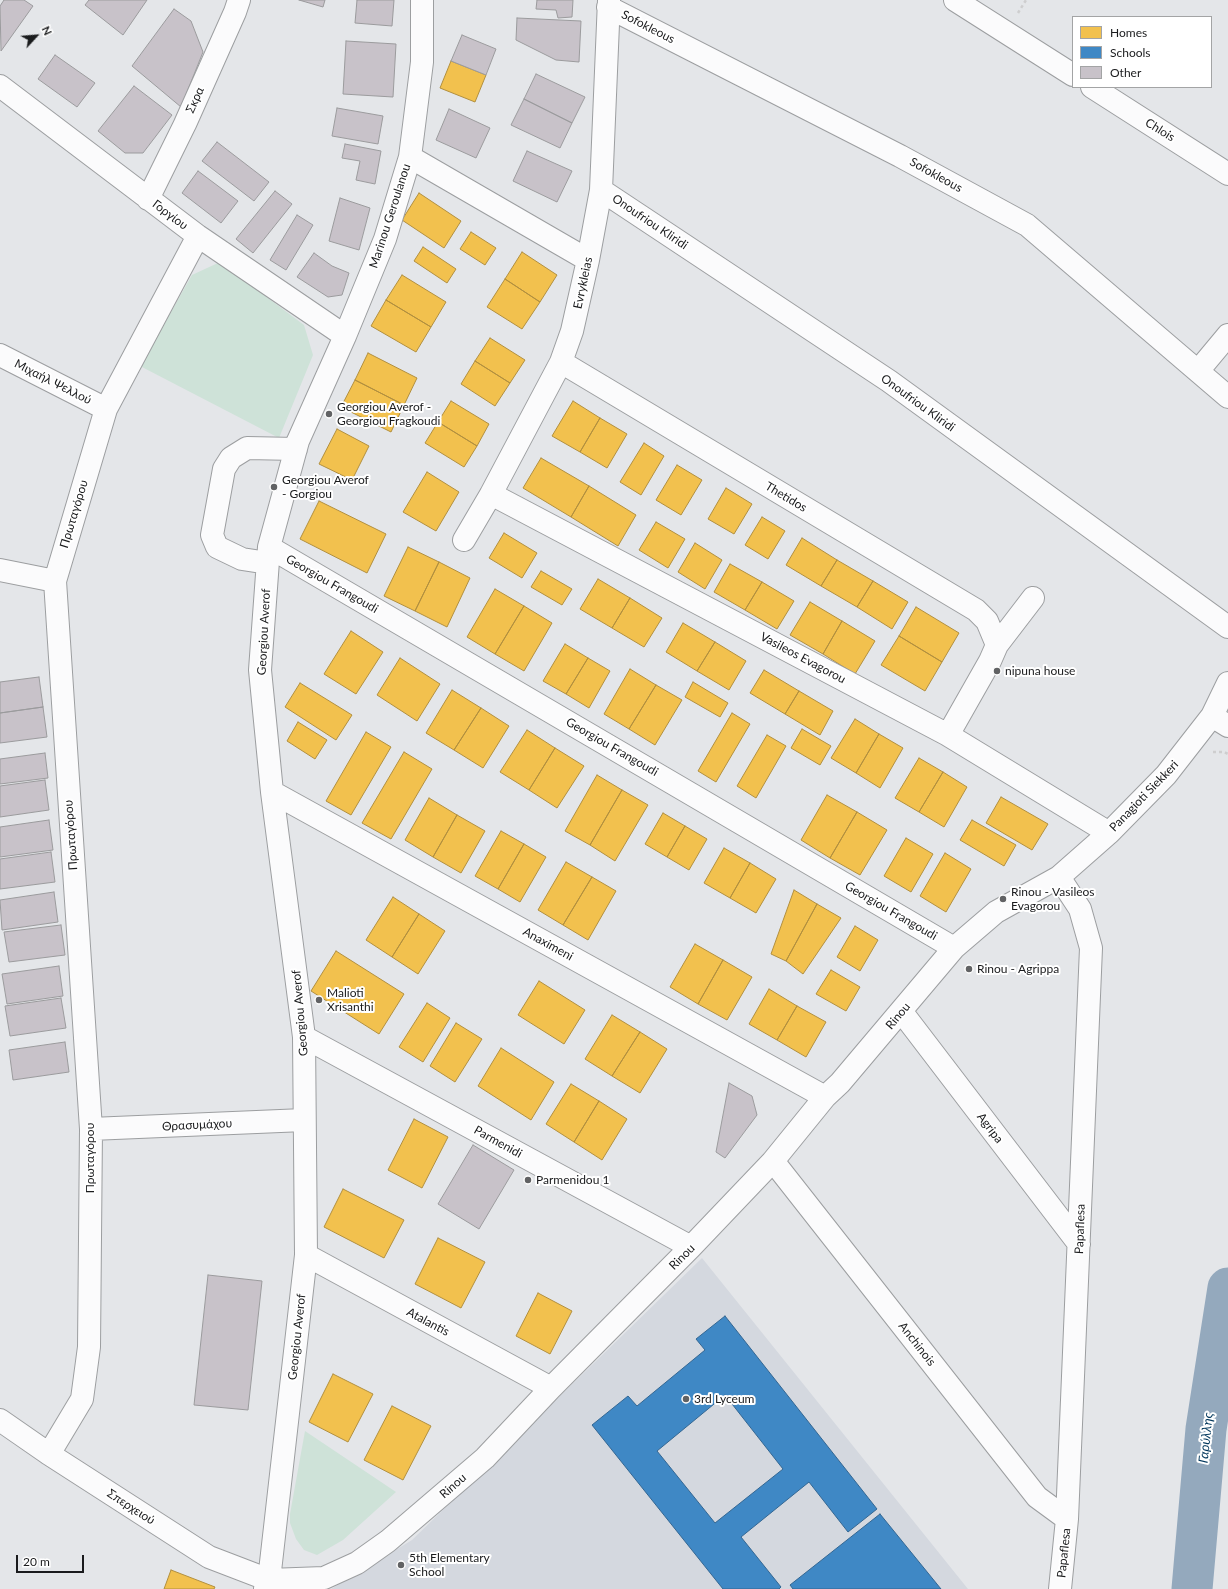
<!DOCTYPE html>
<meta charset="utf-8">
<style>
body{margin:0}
#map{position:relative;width:1228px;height:1589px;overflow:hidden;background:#e4e6e9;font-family:Lato,sans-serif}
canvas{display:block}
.legend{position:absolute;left:1072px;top:16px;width:140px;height:72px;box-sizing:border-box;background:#fff;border:1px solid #a3a4a5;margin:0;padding:5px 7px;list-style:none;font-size:12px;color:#1a1b1d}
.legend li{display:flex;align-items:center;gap:8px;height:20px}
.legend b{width:20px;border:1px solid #a3a4a5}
.north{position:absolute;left:16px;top:16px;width:40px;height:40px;-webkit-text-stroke:3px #fff;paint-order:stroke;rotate:64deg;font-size:11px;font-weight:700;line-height:16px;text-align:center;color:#1a1b1d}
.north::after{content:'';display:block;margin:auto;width:14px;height:18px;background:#1a1b1d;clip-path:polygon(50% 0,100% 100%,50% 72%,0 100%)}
.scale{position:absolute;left:16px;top:1555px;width:68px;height:18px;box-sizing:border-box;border:2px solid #1a1b1d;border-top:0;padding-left:5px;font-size:12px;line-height:14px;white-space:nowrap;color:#1a1b1d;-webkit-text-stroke:3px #fff;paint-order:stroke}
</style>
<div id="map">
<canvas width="1228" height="1589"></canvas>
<ul class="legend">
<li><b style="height:11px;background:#f2c14e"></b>Homes</li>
<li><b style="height:11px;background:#3f88c5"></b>Schools</li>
<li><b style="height:11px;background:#c8c2c9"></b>Other</li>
</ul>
<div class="north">N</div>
<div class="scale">20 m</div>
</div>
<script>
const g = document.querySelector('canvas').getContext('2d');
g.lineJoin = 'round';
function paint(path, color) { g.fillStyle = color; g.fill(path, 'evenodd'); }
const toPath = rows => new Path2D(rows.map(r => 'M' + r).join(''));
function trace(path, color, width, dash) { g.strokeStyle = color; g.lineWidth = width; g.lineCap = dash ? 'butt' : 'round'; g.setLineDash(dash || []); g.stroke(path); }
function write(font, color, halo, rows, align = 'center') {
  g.font = font + ' Lato,sans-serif'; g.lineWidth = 4; g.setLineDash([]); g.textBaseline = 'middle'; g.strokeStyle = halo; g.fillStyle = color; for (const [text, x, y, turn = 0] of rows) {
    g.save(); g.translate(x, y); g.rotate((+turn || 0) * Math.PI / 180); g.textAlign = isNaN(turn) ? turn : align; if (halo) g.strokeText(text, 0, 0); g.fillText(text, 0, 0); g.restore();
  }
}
paint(toPath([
 [702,1258,968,1589,331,1589,412,1540]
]), '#d4d8df');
paint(toPath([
 [220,262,304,325,313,355,279,438,140,366,192,275],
 [305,1431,396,1492,343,1540,317,1555,304,1550,296,1539,290,1523,290,1514]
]), '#cee2d8');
const homes = toPath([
 [451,61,486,75,475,102,440,88,451,61],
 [419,193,461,221,444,248,402,220,419,193],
 [471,232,496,248,485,265,460,249,471,232],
 [423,247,456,269,447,283,414,261,423,247],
 [522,252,557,275,540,302,505,279,522,252],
 [402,275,446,302,431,327,386,300,402,275],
 [505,279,540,302,522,329,487,307,505,279],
 [386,300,431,327,416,352,371,326,386,300],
 [490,338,525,360,510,383,475,361,490,338],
 [368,353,417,378,404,405,355,380,368,353],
 [475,361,510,383,495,406,461,384,475,361],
 [355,380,404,405,391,432,341,407,355,380],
 [451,401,489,424,477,446,438,422,451,401],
 [573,401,600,418,580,452,552,436,573,401],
 [600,418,627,434,607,468,580,452,600,418],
 [438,422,477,446,464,467,425,443,438,422],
 [337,429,369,446,352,480,319,464,337,429],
 [644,443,664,456,641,495,620,482,644,443],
 [541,458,589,486,571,517,523,488,541,458],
 [677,465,702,480,681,515,656,500,677,465],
 [427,472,459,492,436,531,403,512,427,472],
 [589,486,636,515,618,546,571,517,589,486],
 [726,488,752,504,734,534,708,519,726,488],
 [319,501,386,534,367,573,300,539,319,501],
 [762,517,785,531,768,559,745,545,762,517],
 [656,522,685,539,668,568,639,550,656,522],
 [504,533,537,553,522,578,489,558,504,533],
 [802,538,837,560,821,586,786,565,802,538],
 [695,543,722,560,705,589,678,572,695,543],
 [408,547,439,562,415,611,384,596,408,547],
 [837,560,873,581,857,607,821,586,837,560],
 [439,562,470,578,447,627,415,611,439,562],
 [730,564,762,582,745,610,714,592,730,564],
 [541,571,572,589,562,605,531,587,541,571],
 [598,579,630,598,612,628,580,609,598,579],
 [873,581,908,602,892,629,857,607,873,581],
 [762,582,794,601,777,629,745,610,762,582],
 [495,589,524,606,495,654,467,637,495,589],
 [630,598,662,618,644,647,612,628,630,598],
 [810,602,842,621,823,654,790,635,810,602],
 [524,606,552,623,524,671,495,654,524,606],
 [916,607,959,633,942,662,899,636,916,607],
 [842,621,875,641,855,674,823,654,842,621],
 [683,623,715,642,697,671,666,652,683,623],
 [351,631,383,652,356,694,324,674,351,631],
 [899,636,942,662,925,691,881,665,899,636],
 [715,642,746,661,729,690,697,671,715,642],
 [565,644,588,658,566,694,543,681,565,644],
 [400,658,440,684,417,721,377,695,400,658],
 [588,658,610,671,589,708,566,694,588,658],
 [630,669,656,685,629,729,604,714,630,669],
 [764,670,799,691,785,714,750,693,764,670],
 [693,682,728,703,720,717,685,697,693,682],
 [300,683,352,715,336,740,285,707,300,683],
 [656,685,682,700,655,745,629,729,656,685],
 [452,690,481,708,454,750,426,733,452,690],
 [799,691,833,711,820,735,785,714,799,691],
 [481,708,509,726,483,768,454,750,481,708],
 [732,713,750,724,716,782,698,771,732,713],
 [855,719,879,734,856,773,831,758,855,719],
 [298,722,327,740,315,759,287,741,298,722],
 [802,729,831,746,820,765,791,748,802,729],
 [527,730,555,748,529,790,500,772,527,730],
 [366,732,391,747,351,815,326,801,366,732],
 [879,734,903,748,880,788,856,773,879,734],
 [767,735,786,746,756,798,737,786,767,735],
 [555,748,584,766,557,808,529,790,555,748],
 [404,752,432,769,391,839,362,823,404,752],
 [919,758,943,772,919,812,895,798,919,758],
 [943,772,967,787,944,827,919,812,943,772],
 [597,775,622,790,590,845,565,831,597,775],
 [622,790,648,805,615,861,590,845,622,790],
 [827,795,857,812,830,858,801,840,827,795],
 [1001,797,1048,824,1032,850,986,823,1001,797],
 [429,798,457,815,433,857,405,840,429,798],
 [857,812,887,830,860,875,830,858,857,812],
 [663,813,685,826,667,857,645,844,663,813],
 [457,815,485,831,461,873,433,857,457,815],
 [972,820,1016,845,1004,866,960,840,972,820],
 [685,826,707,839,689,870,667,857,685,826],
 [501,831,524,844,498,889,475,876,501,831],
 [906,838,933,854,911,892,884,876,906,838],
 [524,844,546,857,520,902,498,889,524,844],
 [724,848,750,863,730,898,704,883,724,848],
 [945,853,971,869,946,912,920,896,945,853],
 [566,862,592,877,563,925,538,910,566,862],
 [750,863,776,879,756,913,730,898,750,863],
 [592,877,616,891,588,940,563,925,592,877],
 [794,890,817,904,786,961,771,954,794,890],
 [393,897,419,914,392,957,366,940,393,897],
 [817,904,841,918,803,974,786,961,817,904],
 [419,914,445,931,418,974,392,957,419,914],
 [855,926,878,940,860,971,837,957,855,926],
 [695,944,723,960,698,1004,670,987,695,944],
 [336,951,404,994,379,1034,311,991,336,951],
 [723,960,752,977,727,1020,698,1004,723,960],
 [831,970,860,987,846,1011,816,994,831,970],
 [539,981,585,1010,564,1044,518,1015,539,981],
 [769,989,797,1006,777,1040,749,1024,769,989],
 [427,1003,450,1018,423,1062,399,1047,427,1003],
 [797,1006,826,1022,806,1057,777,1040,797,1006],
 [612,1015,640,1032,612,1076,585,1059,612,1015],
 [456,1023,482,1039,455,1082,430,1066,456,1023],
 [640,1032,667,1049,640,1093,612,1076,640,1032],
 [501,1048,554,1082,531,1120,478,1086,501,1048],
 [571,1084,599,1101,574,1142,546,1124,571,1084],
 [599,1101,627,1119,602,1160,574,1142,599,1101],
 [414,1119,448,1137,422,1188,388,1170,414,1119],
 [343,1189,404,1220,384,1258,324,1227,343,1189],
 [438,1238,485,1262,461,1308,415,1284,438,1238],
 [538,1293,572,1311,550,1354,516,1336,538,1293],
 [333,1374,373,1394,348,1442,309,1422,333,1374],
 [392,1406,431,1426,403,1480,364,1460,392,1406],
 [171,1570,215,1587,214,1589,164,1589,171,1570]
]);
paint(homes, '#f2c14e');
trace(homes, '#b18f3f', 1);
const schools = toPath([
 [725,1316,877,1509,848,1532,809,1482,741,1537,781,1587,779,1589,723,1589,592,1425,628,1396,637,1406,705,1350,696,1339,725,1316],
 [725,1395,783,1469,715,1523,657,1451,725,1395],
 [880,1514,941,1589,793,1589,790,1585,880,1514]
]);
paint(schools, '#3f88c5');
trace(schools, '#346793', 1);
trace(toPath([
 [1192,1589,1206,1429,1228,1288]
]), '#94a9bd', 41);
const building = toPath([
 [4,0,24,0,33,6,1,51,0,6,4,0],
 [89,0,147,0,123,35,85,5,89,0],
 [299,0,325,0,323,7,299,0],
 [357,0,394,0,392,26,355,23,357,0],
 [537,0,573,0,572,17,558,18,556,10,536,9,537,0],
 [174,9,191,21,203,52,181,107,132,66,174,9],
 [517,18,581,21,579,62,556,60,516,40,517,18],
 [462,35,496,49,486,75,451,61,462,35],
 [346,41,396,44,393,97,343,94,346,41],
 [55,55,95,83,77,107,38,79,55,55],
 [536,74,585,97,572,123,524,99,536,74],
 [134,86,172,115,143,153,125,153,98,131,134,86],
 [524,99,572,123,560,148,511,125,524,99],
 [337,108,383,116,378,144,332,136,337,108],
 [449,109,490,128,476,158,436,140,449,109],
 [217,142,269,182,254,201,202,161,217,142],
 [345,144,381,151,375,184,356,180,360,161,342,158,345,144],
 [527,151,572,171,557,202,513,181,527,151],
 [198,171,238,201,221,223,182,193,198,171],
 [275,191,292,204,253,253,236,239,275,191],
 [340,198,370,208,359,250,329,241,340,198],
 [297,215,313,225,286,270,270,260,297,215],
 [314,253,332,266,349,273,342,295,328,297,297,277,314,253],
 [39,677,43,707,0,713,0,682,39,677],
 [43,707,47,737,0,743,0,713,43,707],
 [45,753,48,778,0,784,0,759,45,753],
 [45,780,49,810,0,817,0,786,45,780],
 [49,820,53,850,0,857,0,827,49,820],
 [51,852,55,882,0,889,0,859,51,852],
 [54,892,58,922,2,930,0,900,54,892],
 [61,925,65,955,9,962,4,932,61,925],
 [59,966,63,996,7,1004,2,974,59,966],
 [61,998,66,1028,10,1036,5,1006,61,998],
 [65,1042,69,1072,13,1080,9,1050,65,1042],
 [729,1083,752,1096,757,1115,725,1158,716,1152,729,1083],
 [473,1145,514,1170,479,1229,438,1204,473,1145],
 [208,1275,262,1281,248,1410,194,1405,208,1275]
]);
paint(building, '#c8c2c9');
trace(building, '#9b9b9d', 1);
const minor = toPath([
 [955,0,1073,75],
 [608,7,900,156,1027,225,1228,397],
 [0,86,198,236,345,336],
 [1092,87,1228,174],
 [410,157,588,260],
 [601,190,889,381,1228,627],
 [148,199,185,124,235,12,239,0],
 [0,355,106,409],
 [561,362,976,610,987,621,997,645],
 [1198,371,1228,335],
 [491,494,948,735,1109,833],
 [464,540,491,494,561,362,572,331,588,260,601,190,609,0],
 [269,547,954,948],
 [268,563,242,559,217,547,212,535,224,469,231,458,247,448,296,449],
 [0,570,55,581],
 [1212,716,1228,726],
 [948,735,990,661,997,645,1033,598],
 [272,792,825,1097],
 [1059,877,1080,909,1091,948,1067,1519,1060,1589],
 [901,1011,1079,1244],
 [304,1037,691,1247],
 [91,1129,304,1120],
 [773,1161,1037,1497,1067,1519],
 [306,1255,551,1388],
 [0,1420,49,1454,209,1557,269,1580,324,1578,357,1563,388,1541,485,1458,551,1388,691,1247,773,1161,825,1097,840,1083,954,948,996,912,1059,877,1109,833,1166,775,1212,716,1228,683],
 [49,1454,82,1399,89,1347,91,1129,55,581,106,409,198,236],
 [265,1589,269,1580,306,1255,304,1037,272,792,260,670,269,547,298,441,345,336,385,239,410,157,422,62,422,0]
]);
trace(minor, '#9c9ea0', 24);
trace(toPath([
 [1018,13,1026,0],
 [1213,752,1224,752,1228,754]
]), '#cececf', 2.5, [3, 3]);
trace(minor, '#fbfbfc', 22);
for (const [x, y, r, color] of [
 [329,414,4,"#616264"],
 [274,487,4,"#616264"],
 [997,671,4,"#616264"],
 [1003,899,4,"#616264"],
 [969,969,4,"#616264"],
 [319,1000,4,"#616264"],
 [528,1180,4,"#616264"],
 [686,1399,4,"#616264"],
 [401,1565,4,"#616264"]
]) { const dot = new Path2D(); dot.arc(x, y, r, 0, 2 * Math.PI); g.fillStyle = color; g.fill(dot); trace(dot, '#fff', 1.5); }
write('12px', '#1a1b1d', '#fff', [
 ["Sofokleous",648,27,27],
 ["Σκρα",195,100,-66],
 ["Chlois",1160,130,32],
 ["Sofokleous",936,175,29],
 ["Γοργίου",170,215,37],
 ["Marinou Geroulanou",390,216,-72],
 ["Onoufriou Kliridi",650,222,34],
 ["Evrykleias",583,283,-78],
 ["Μιχαήλ Ψελλού",53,382,27],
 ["Onoufriou Kliridi",918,403,36],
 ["Thetidos",786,497,31],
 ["Πρωταγόρου",74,514,-73],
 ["Georgiou Frangoudi",332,584,30],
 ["Georgiou Averof",264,632,-87],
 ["Vasileos Evagorou",803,658,28],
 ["Georgiou Frangoudi",612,747,30],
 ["Panagioti Siekkeri",1144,796,-46],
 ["Πρωταγόρου",71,835,-94],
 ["Georgiou Frangoudi",891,911,30],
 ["Anaximeni",548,944,29],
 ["Georgiou Averof",300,1013,-95],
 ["Rinou",898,1016,-50],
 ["Θρασυμάχου",197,1125,-3],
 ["Agripa",990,1128,53],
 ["Parmenidi",498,1142,29],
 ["Πρωταγόρου",90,1158,-90],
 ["Papaflesa",1080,1229,-88],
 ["Rinou",682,1257,-45],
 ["Atalantis",428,1322,28],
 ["Georgiou Averof",297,1337,-84],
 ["Anchinois",917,1344,52],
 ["Rinou",453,1486,-41],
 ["Σπερχειού",131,1507,33],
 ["Papaflesa",1064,1553,-84]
]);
write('12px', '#1a1b1d', '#fff', [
 ["Georgiou Averof -",337,407],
 ["Georgiou Fragkoudi",337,421],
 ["Georgiou Averof",282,480],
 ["- Gorgiou",282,494],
 ["nipuna house",1005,671],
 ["Rinou - Vasileos",1011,892],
 ["Evagorou",1011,906],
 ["Rinou - Agrippa",977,969],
 ["Malioti",327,993],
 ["Xrisanthi",327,1007],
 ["Parmenidou 1",536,1180],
 ["3rd Lyceum",694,1399],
 ["5th Elementary",409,1558],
 ["School",409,1572]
], 'left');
write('italic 13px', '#02375c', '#fff', [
 ["Γαρύλλης",1206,1438,-84]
]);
</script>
